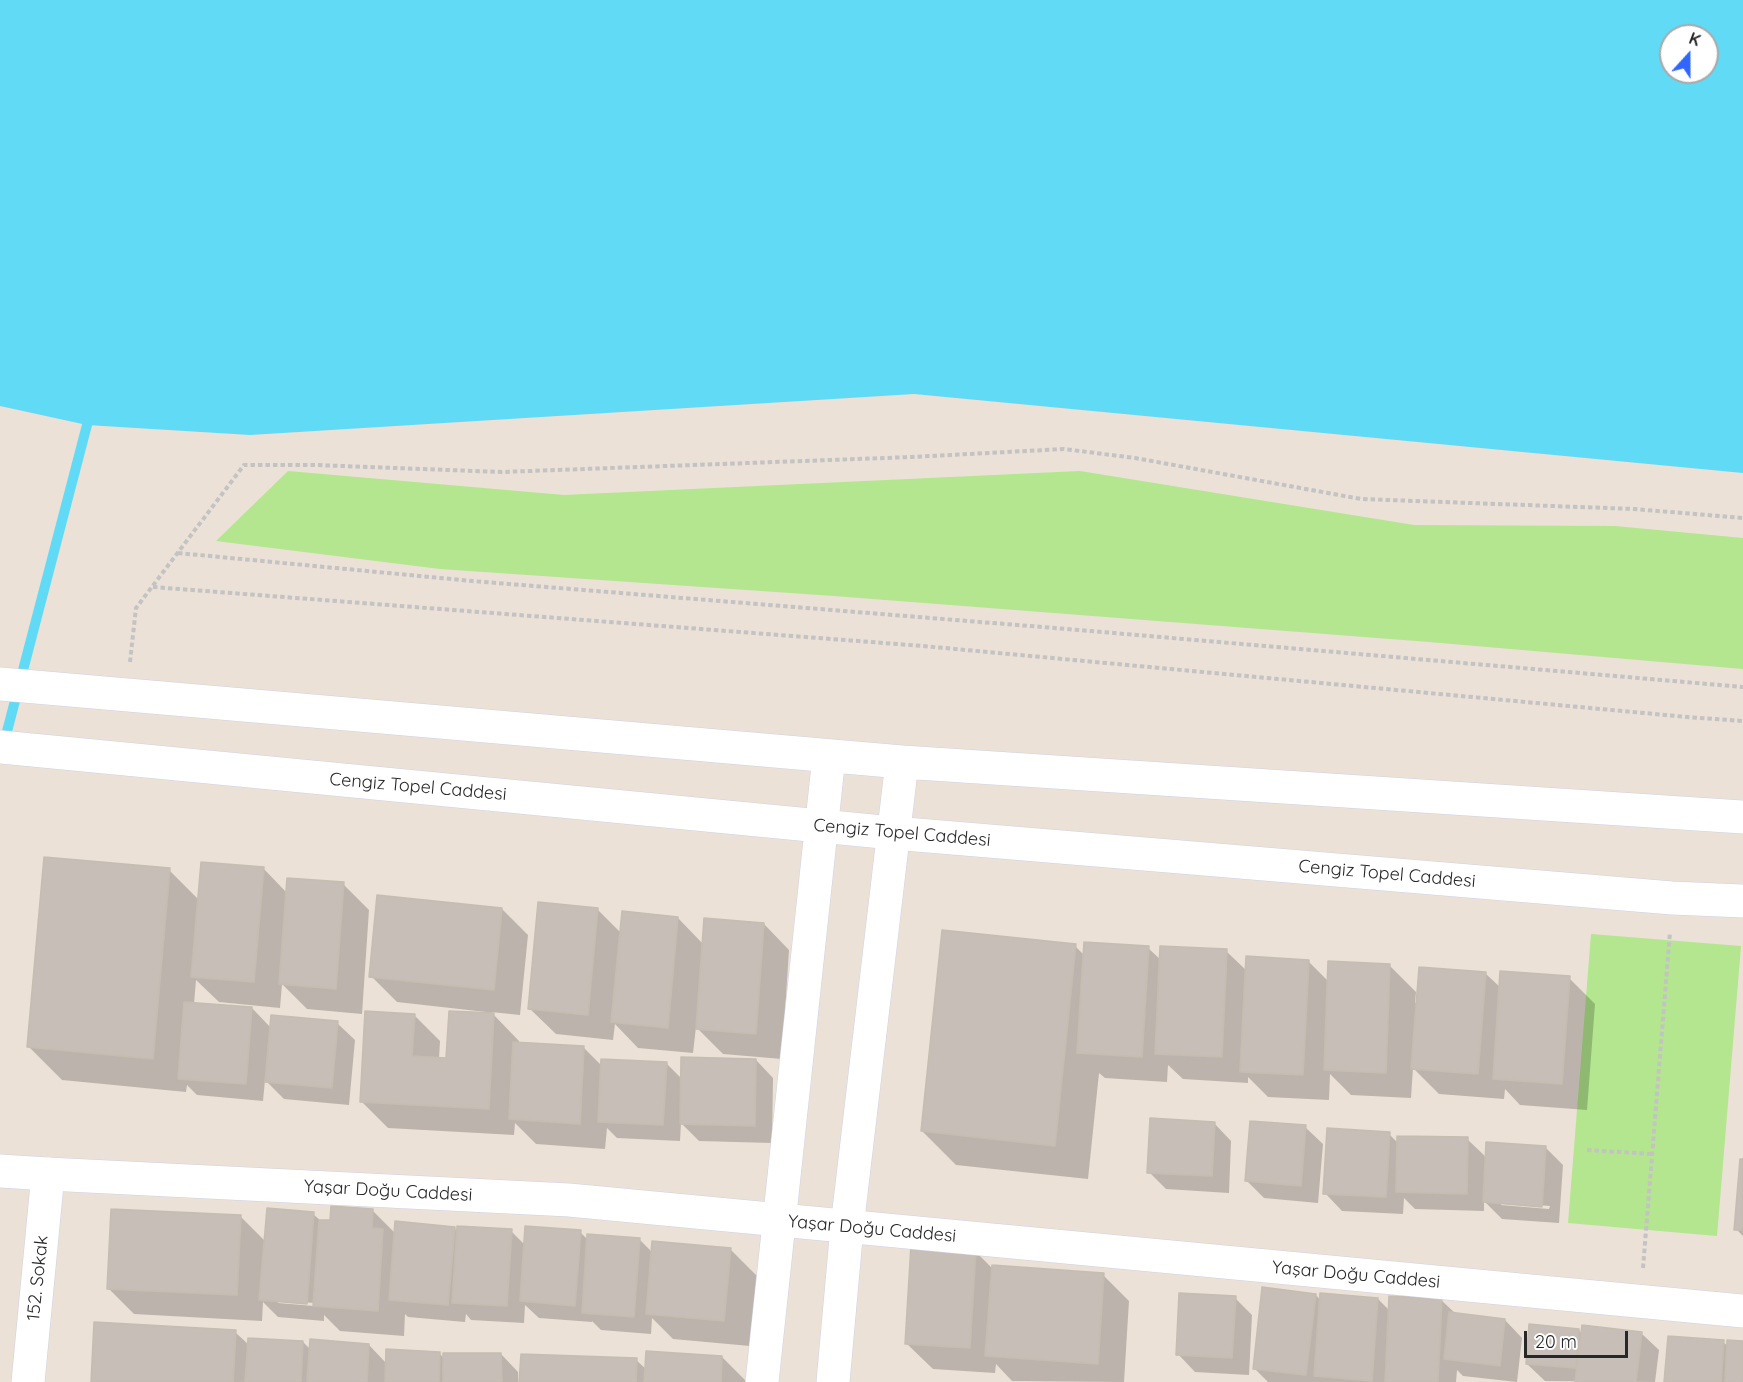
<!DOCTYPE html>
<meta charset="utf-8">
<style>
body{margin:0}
#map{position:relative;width:1743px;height:1382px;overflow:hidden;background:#ebe1d7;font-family:Quicksand,sans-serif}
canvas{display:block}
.north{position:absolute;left:1659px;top:24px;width:60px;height:60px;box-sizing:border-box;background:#fff;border:2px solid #a9a9a9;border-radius:50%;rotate:21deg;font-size:16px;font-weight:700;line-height:24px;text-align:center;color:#272727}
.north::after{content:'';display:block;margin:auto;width:21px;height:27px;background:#3066ff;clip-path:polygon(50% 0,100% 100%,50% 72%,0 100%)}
.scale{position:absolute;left:1524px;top:1331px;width:104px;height:27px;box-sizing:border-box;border:3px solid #272727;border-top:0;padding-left:8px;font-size:18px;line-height:21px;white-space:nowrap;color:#272727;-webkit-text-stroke:4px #fff;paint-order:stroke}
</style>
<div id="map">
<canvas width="1743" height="1382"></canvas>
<div class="north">K</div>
<div class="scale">20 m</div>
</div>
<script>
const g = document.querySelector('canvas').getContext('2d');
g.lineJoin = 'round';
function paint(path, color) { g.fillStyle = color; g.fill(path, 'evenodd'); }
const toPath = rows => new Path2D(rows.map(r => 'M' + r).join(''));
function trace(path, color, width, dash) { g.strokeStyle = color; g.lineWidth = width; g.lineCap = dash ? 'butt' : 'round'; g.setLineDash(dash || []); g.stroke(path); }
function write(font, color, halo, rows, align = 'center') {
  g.font = font + ' Quicksand,sans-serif'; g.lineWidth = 4.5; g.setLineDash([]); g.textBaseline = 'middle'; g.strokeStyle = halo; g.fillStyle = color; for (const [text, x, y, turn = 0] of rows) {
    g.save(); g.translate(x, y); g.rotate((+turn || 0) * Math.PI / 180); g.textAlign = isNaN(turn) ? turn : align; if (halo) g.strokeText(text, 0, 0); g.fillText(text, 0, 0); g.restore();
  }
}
paint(toPath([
 [288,471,564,495,1080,471,1414,525,1615,526,1743,538,1743,669,1429,642,834,596,440,569,216,541],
 [1591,934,1741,946,1717,1236,1568,1223]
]), '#b3e68e');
paint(toPath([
 [0,0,1743,0,1743,473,914,394,250,435,87,425,0,406],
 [1671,36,1707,36,1707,72,1671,72]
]), '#61daf6');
paint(toPath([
 [263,868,287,893,343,884,369,910,362,1014,307,1009,282,984,280,1008,219,1002,196,980,194,1004,252,1008,271,1028,337,1023,355,1040,349,1105,284,1099,265,1080,263,1101,197,1095,187,1085,186,1092,62,1080,29,1047,169,870,199,900],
 [502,909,528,935,520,1015,491,1012,519,1041,519,1044,584,1048,602,1066,666,1063,682,1079,756,1060,773,1078,772,1143,699,1141,681,1123,680,1141,617,1138,607,1128,605,1149,536,1144,515,1123,514,1135,388,1128,362,1102,414,1015,440,1041,439,1059,448,1060,486,1014,486,1012,397,1002,371,976],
 [597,909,621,933,678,918,703,944,764,924,789,950,782,1059,723,1054,696,1027,693,1053,638,1048,615,1024,613,1040,556,1034,530,1009],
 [1075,946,1084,955,1148,948,1161,960,1226,951,1247,971,1308,961,1329,982,1390,966,1416,992,1415,1003,1486,974,1501,988,1569,978,1595,1004,1587,1110,1520,1105,1505,1089,1504,1099,1439,1094,1413,1068,1411,1098,1351,1095,1330,1074,1329,1100,1268,1097,1248,1077,1248,1083,1183,1079,1168,1065,1167,1082,1105,1078,1099,1073,1088,1179,956,1165,922,1131],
 [1214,1123,1231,1141,1229,1193,1166,1189,1149,1172],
 [1305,1127,1323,1144,1318,1203,1264,1198,1247,1181],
 [1389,1134,1398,1143,1467,1139,1487,1158,1545,1147,1563,1165,1559,1223,1502,1219,1484,1201,1484,1211,1415,1209,1404,1198,1403,1214,1342,1211,1325,1193],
 [1501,1202,1550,1206,1549,1209,1501,1205],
 [1743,1161,1743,1236,1736,1229],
 [372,1210,396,1234,454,1228,458,1232,511,1231,525,1245,580,1232,588,1240,639,1239,653,1253,731,1250,757,1276,750,1346,673,1339,652,1318,651,1334,601,1330,592,1321,592,1322,539,1318,525,1305,524,1323,471,1320,466,1314,465,1322,408,1317,405,1314,404,1336,340,1331,324,1315,324,1321,278,1317,263,1302,262,1321,134,1314,108,1288,241,1217,266,1242,313,1214,321,1221,331,1222],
 [278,1300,314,1303,314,1306,278,1303],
 [975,1251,993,1269,1103,1275,1129,1301,1124,1382,1012,1381,996,1364,995,1373,933,1369,907,1344],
 [1316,1295,1321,1301,1378,1299,1390,1311,1441,1300,1456,1314,1505,1320,1522,1338,1517,1382,1463,1376,1457,1370,1456,1382,1268,1382,1254,1368],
 [1235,1298,1252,1315,1249,1375,1195,1372,1178,1354],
 [1579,1330,1582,1334,1641,1333,1659,1350,1655,1382,1545,1381,1527,1364],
 [235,1332,249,1345,303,1342,311,1350,369,1345,387,1364,439,1353,444,1358,501,1354,518,1372,518,1382,92,1382],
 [1723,1342,1729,1347,1743,1343,1743,1382,1666,1382],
 [722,1357,747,1382,521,1382,636,1360,646,1369]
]), '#0003');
trace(toPath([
 [4,743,87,425]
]), '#61daf6', 10);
const building = toPath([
 [44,857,170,868,153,1059,27,1047,44,857],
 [201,862,264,867,254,982,191,977,201,862],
 [287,878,344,882,336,989,279,984,287,878],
 [377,895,502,908,494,990,369,977,377,895],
 [538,902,598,908,588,1015,528,1009,538,902],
 [622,911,678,917,668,1028,611,1022,622,911],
 [704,918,764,923,756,1034,696,1029,704,918],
 [942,930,1076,944,1055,1146,921,1131,942,930],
 [1084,942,1149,946,1142,1057,1077,1053,1084,942],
 [1160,946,1227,949,1222,1057,1155,1054,1160,946],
 [1246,956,1309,960,1303,1075,1240,1072,1246,956],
 [1328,961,1390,964,1386,1073,1324,1070,1328,961],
 [1419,967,1486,972,1478,1074,1411,1069,1419,967],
 [1500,971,1570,976,1562,1084,1493,1079,1500,971],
 [184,1002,252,1007,246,1084,178,1079,184,1002],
 [365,1011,415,1014,412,1056,446,1058,449,1011,494,1013,489,1109,360,1102,365,1011],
 [271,1015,338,1021,332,1088,265,1082,271,1015],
 [513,1042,584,1046,580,1124,509,1119,513,1042],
 [681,1057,756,1059,755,1126,680,1124,681,1057],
 [601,1059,667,1062,663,1125,598,1122,601,1059],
 [1150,1118,1215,1122,1212,1176,1147,1173,1150,1118],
 [1250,1121,1306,1125,1301,1186,1245,1181,1250,1121],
 [1327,1128,1390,1132,1386,1197,1323,1194,1327,1128],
 [1397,1136,1468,1137,1467,1194,1396,1192,1397,1136],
 [1486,1142,1546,1146,1542,1207,1483,1202,1486,1142],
 [1740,1159,1743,1159,1743,1230,1734,1230,1740,1159],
 [331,1206,373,1209,372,1228,383,1229,378,1311,313,1306,319,1220,330,1220,331,1206],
 [267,1208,314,1212,307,1304,259,1300,267,1208],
 [111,1209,241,1215,237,1295,107,1289,111,1209],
 [395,1221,455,1227,448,1305,389,1300,395,1221],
 [457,1226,512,1229,507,1306,452,1303,457,1226],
 [525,1226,581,1230,575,1306,520,1301,525,1226],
 [587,1234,640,1238,634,1317,582,1313,587,1234],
 [652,1241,731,1248,724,1321,646,1314,652,1241],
 [911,1245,976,1249,970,1348,905,1344,911,1245],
 [992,1265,1104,1273,1098,1364,985,1356,992,1265],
 [1262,1287,1316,1294,1306,1375,1253,1369,1262,1287],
 [1179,1293,1236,1296,1232,1358,1176,1355,1179,1293],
 [1320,1293,1378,1298,1372,1381,1314,1376,1320,1293],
 [1389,1296,1442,1298,1438,1382,1385,1382,1389,1296],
 [1449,1312,1505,1319,1500,1366,1444,1359,1449,1312],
 [94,1322,236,1330,233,1382,91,1382,94,1322],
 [1529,1324,1579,1329,1576,1368,1526,1364,1529,1324],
 [1582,1325,1642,1332,1636,1382,1575,1382,1582,1325],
 [1668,1336,1724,1340,1721,1382,1664,1382,1668,1336],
 [248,1338,303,1341,301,1382,245,1382,248,1338],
 [310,1339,369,1344,367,1382,307,1382,310,1339],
 [1727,1340,1743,1341,1743,1382,1725,1382,1727,1340],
 [386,1349,440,1352,439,1382,385,1382,386,1349],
 [646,1351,722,1356,721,1382,644,1382,646,1351],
 [443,1353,501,1353,502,1382,443,1382,443,1353],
 [521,1354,637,1358,636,1382,519,1382,521,1354]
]);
paint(building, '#c6beb7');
trace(building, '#c6bdb1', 1.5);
const street = toPath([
 [48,1174,569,1200,1743,1311]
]);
const secondary = toPath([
 [0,684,902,762,1743,817],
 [0,747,893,833,1672,898,1743,901],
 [0,1171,48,1174,28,1382],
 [762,1382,829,756],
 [833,1382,847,1227,902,762]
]);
trace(street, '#ccd2e2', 34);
trace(secondary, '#ccd2e2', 34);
trace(toPath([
 [178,553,472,581,1067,629,1743,687],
 [153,587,923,646,1687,717,1743,721],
 [130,662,136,608,244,465,315,465,502,472,912,457,1064,449,1135,458,1361,499,1634,509,1743,518],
 [1587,1150,1652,1154],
 [1643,1268,1670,932]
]), '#c3c3c3', 4, [4.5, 3]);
trace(street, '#fff', 33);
trace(secondary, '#fff', 33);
write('18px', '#272727', '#fff', [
 ["Cengiz Topel Caddesi",418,787,5],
 ["Cengiz Topel Caddesi",902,833,5],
 ["Cengiz Topel Caddesi",1387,874,5],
 ["Yaşar Doğu Caddesi",388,1191,3],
 ["Yaşar Doğu Caddesi",872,1229,5],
 ["Yaşar Doğu Caddesi",1356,1275,5],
 ["152. Sokak",38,1278,-84]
]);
</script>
